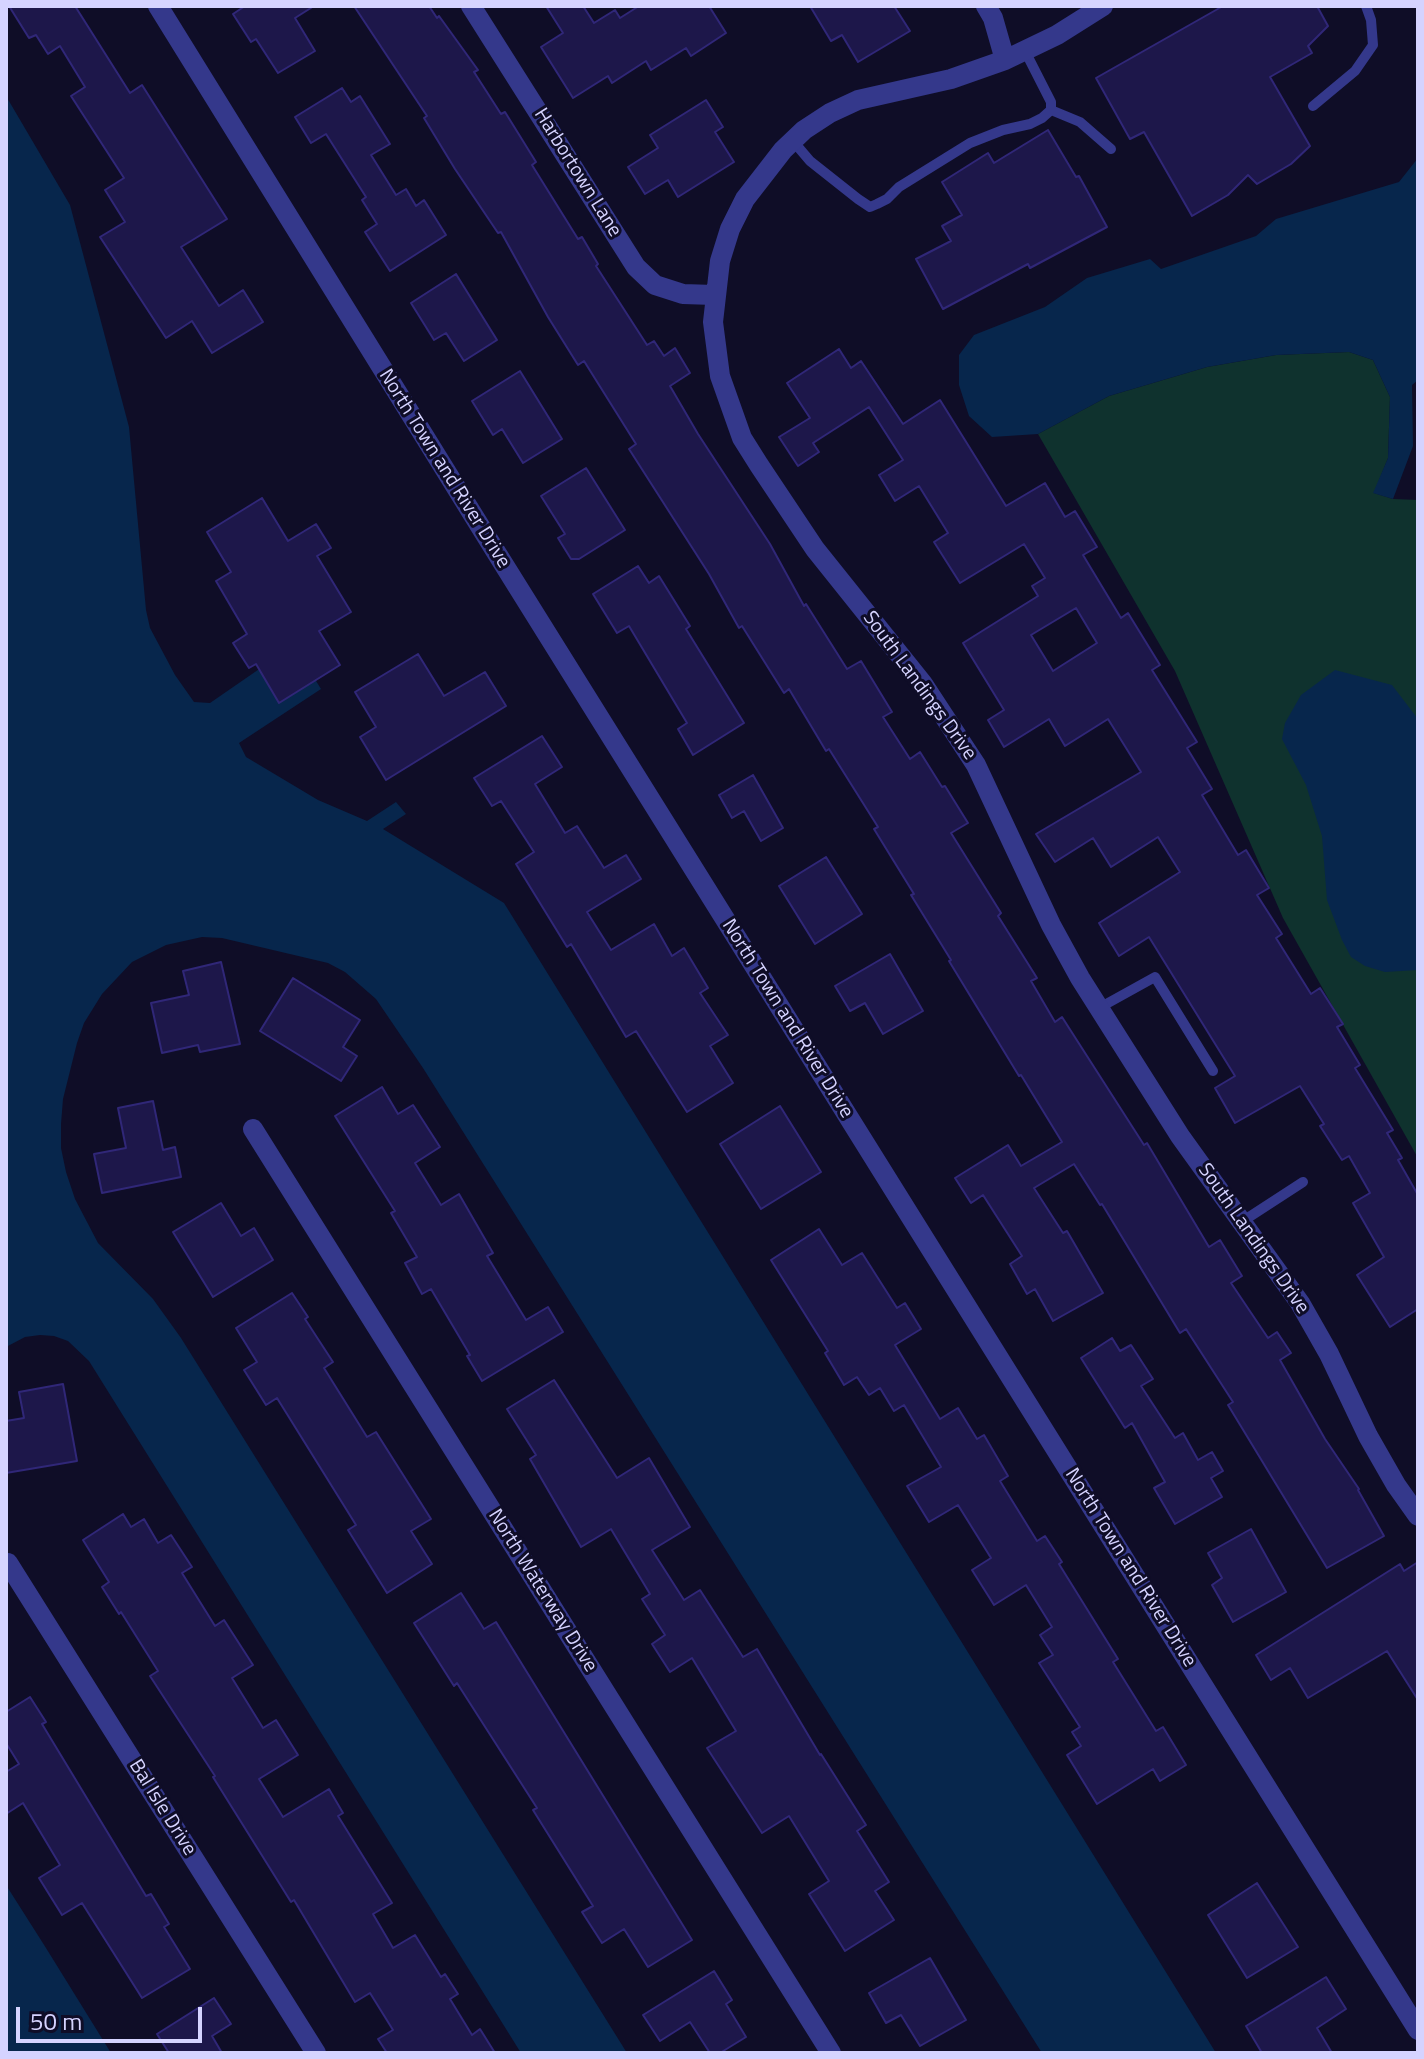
<!DOCTYPE html>
<style>
body{margin:0}
#map{position:relative;width:1424px;height:2059px;overflow:hidden;background:#0f0d27;font-family:"Titillium Web",sans-serif}
canvas{display:block}
.frame{position:absolute;inset:0;border:8px solid #d5d3ff;pointer-events:none}
.scale{position:absolute;left:16px;top:2007px;width:186px;height:36px;box-sizing:border-box;border:4px solid #d5d3ff;border-top:0;padding-left:10px;font-size:24px;line-height:28px;white-space:nowrap;color:#d5d3ff;-webkit-text-stroke:6px #0f0d27;paint-order:stroke}
</style>
<div id="map">
<canvas width="1424" height="2059"></canvas>
<div class="frame"></div>
<div class="scale">50 m</div>
</div>
<script>
const g = document.querySelector('canvas').getContext('2d');
g.lineJoin = 'round';
function paint(path, color) { g.fillStyle = color; g.fill(path, 'evenodd'); }
const toPath = rows => new Path2D(rows.map(r => 'M' + r).join(''));
function trace(path, color, width, dash) { g.strokeStyle = color; g.lineWidth = width; g.lineCap = dash ? 'butt' : 'round'; g.setLineDash(dash || []); g.stroke(path); }
function write(font, color, halo, rows, align = 'center') {
  g.font = font + ' "Titillium Web",sans-serif'; g.lineWidth = 6; g.setLineDash([]); g.textBaseline = 'middle'; g.strokeStyle = halo; g.fillStyle = color; for (const [text, x, y, turn = 0] of rows) {
    g.save(); g.translate(x, y); g.rotate((+turn || 0) * Math.PI / 180); g.textAlign = isNaN(turn) ? turn : align; if (halo) g.strokeText(text, 0, 0); g.fillText(text, 0, 0); g.restore();
  }
}
paint(toPath([
 [1349,352,1373,360,1390,397,1388,458,1374,493,1393,499,1418,500,1418,1158,1283,918,1175,671,1038,434,1109,396,1207,367,1276,355]
]), '#0f322e');
paint(toPath([
 [6,96,70,205,129,427,146,610,150,628,175,675,194,702,210,703,294,645,321,689,239,743,246,757,318,800,367,821,396,802,406,814,383,829,504,903,1216,2053,1042,2053,423,1068,376,999,345,972,328,963,222,938,202,937,166,945,132,962,102,994,84,1023,77,1043,63,1099,61,1124,61,1148,66,1172,75,1199,98,1243,153,1299,181,1338,627,2053,521,2053,89,1361,68,1341,54,1336,40,1335,25,1337,6,1347],
 [1418,158,1418,380,1412,385,1413,446,1393,499,1373,493,1388,458,1390,397,1373,360,1349,352,1276,355,1207,367,1109,396,1038,434,992,437,969,416,959,385,959,355,974,335,1045,307,1087,278,1150,259,1161,269,1256,236,1276,219,1399,182],
 [1335,670,1392,685,1418,719,1418,970,1385,972,1365,966,1351,957,1342,940,1327,900,1322,836,1306,785,1282,739,1285,723,1301,695],
 [6,1885,46,1948,111,2053,6,2053]
]), '#07264c');
const building = toPath([
 [9,6,75,6,130,93,142,85,227,219,181,247,219,306,243,290,263,322,212,353,192,321,166,338,100,237,125,222,105,190,124,178,71,96,85,87,60,46,48,54,36,35,29,38,9,6],
 [245,6,314,6,295,18,315,51,278,73,256,39,251,42,233,14,245,6],
 [354,6,429,6,437,18,439,16,478,70,474,72,501,114,505,112,536,162,532,165,578,239,582,237,598,264,596,266,647,345,654,341,664,356,675,348,690,373,670,386,698,434,770,544,804,606,806,604,847,669,861,661,892,712,883,717,910,759,920,752,942,787,945,786,968,823,951,833,1001,913,998,916,1037,978,1031,981,1055,1022,1062,1017,1144,1145,1147,1143,1209,1247,1220,1240,1242,1276,1231,1283,1268,1338,1277,1332,1291,1353,1280,1360,1325,1439,1359,1489,1358,1490,1384,1536,1327,1568,1228,1405,1233,1402,1186,1329,1180,1333,1102,1204,1100,1205,1074,1164,1034,1188,1063,1233,1067,1231,1103,1293,1053,1321,1035,1289,1027,1294,1010,1264,1022,1256,983,1195,971,1203,955,1178,1008,1145,1021,1166,1062,1142,1021,1075,1019,1076,949,961,951,960,911,895,914,894,874,829,878,827,829,749,826,751,789,689,784,693,742,626,739,628,709,574,629,449,636,444,584,361,578,365,548,317,501,232,498,233,455,169,424,118,427,116,354,6],
 [546,6,583,6,594,23,615,10,620,18,639,6,709,6,726,33,691,56,686,48,651,70,646,61,612,83,608,76,573,98,541,47,563,33,546,6],
 [810,6,894,6,910,31,858,62,842,35,831,41,810,6],
 [1223,6,1317,6,1328,26,1308,46,1312,53,1270,77,1310,146,1291,164,1257,184,1248,175,1228,195,1192,216,1144,132,1130,139,1096,78,1223,6],
 [342,88,351,102,360,96,390,144,371,155,396,195,406,189,416,206,424,200,446,235,390,271,365,232,377,224,362,200,366,197,326,134,311,143,295,117,342,88],
 [706,100,723,127,715,132,734,162,678,197,668,180,645,194,628,167,658,148,650,135,706,100],
 [1048,130,1076,177,1079,176,1107,227,1030,268,1028,264,943,309,916,259,951,241,942,226,962,215,942,182,988,153,994,163,1048,130],
 [456,274,497,340,464,361,446,333,434,340,411,303,456,274],
 [839,349,851,368,861,361,903,424,940,400,1006,506,1045,483,1065,517,1075,511,1097,547,1083,555,1121,618,1128,613,1160,665,1152,670,1197,742,1187,748,1212,789,1202,795,1238,855,1246,850,1269,888,1257,895,1282,934,1276,938,1311,994,1320,988,1343,1024,1337,1027,1360,1065,1355,1068,1393,1130,1387,1133,1402,1158,1398,1160,1418,1195,1418,1309,1390,1327,1357,1275,1384,1257,1353,1203,1370,1193,1349,1156,1342,1160,1320,1126,1324,1124,1300,1086,1235,1123,1215,1088,1235,1076,1149,937,1119,956,1099,923,1180,872,1158,837,1111,867,1093,838,1055,862,1036,834,1141,772,1108,719,1065,746,1049,719,1004,747,988,720,1004,710,963,643,1038,596,1032,586,1045,578,1024,544,960,583,934,542,948,533,919,486,895,501,879,475,903,460,869,407,813,443,819,452,798,466,779,437,810,418,787,383,839,349],
 [1076,608,1097,643,1053,671,1031,635,1076,608],
 [520,371,562,439,523,463,502,429,493,435,472,401,520,371],
 [586,468,625,530,579,559,571,559,558,538,565,534,541,496,586,468],
 [262,498,288,541,316,524,331,548,317,556,351,612,319,631,340,665,279,703,256,664,249,668,233,643,247,634,216,581,231,572,207,532,262,498],
 [638,566,649,583,659,576,690,626,686,629,744,723,693,755,678,729,687,723,629,626,617,633,593,594,638,566],
 [418,654,444,696,485,672,506,706,386,780,360,737,376,727,355,692,418,654],
 [542,736,562,767,535,784,565,833,577,826,604,868,626,855,641,879,587,912,611,950,654,924,672,956,684,948,708,988,700,993,728,1035,710,1046,733,1083,687,1112,636,1031,626,1037,571,944,567,947,516,864,534,852,501,801,492,806,474,778,542,736],
 [753,775,783,828,761,841,744,811,732,818,719,795,753,775],
 [826,857,862,914,815,944,779,886,826,857],
 [890,954,923,1011,883,1034,865,1003,850,1011,835,986,890,954],
 [221,962,240,1044,200,1052,198,1045,162,1053,151,1003,189,995,183,971,221,962],
 [293,978,360,1020,343,1047,357,1056,341,1081,260,1031,293,978],
 [382,1087,398,1114,413,1105,440,1147,415,1163,441,1205,459,1194,493,1253,487,1256,526,1320,548,1307,563,1332,482,1381,467,1356,470,1355,431,1289,422,1294,405,1263,417,1257,391,1213,395,1211,335,1116,382,1087],
 [153,1101,163,1150,175,1147,181,1177,102,1193,94,1154,126,1148,118,1108,153,1101],
 [780,1106,821,1172,761,1209,720,1144,780,1106],
 [221,1203,241,1236,254,1228,273,1260,213,1297,173,1232,221,1203],
 [819,1229,842,1265,862,1253,897,1308,905,1303,921,1329,895,1345,940,1419,958,1408,977,1439,984,1435,1008,1476,1000,1481,1037,1541,1045,1536,1062,1562,1059,1564,1118,1659,1113,1662,1156,1731,1163,1727,1186,1765,1160,1781,1153,1769,1097,1804,1067,1755,1081,1746,1072,1732,1080,1727,1039,1663,1053,1655,1040,1635,1052,1627,1026,1585,994,1605,972,1570,991,1558,958,1505,929,1522,907,1486,941,1467,904,1405,894,1411,880,1388,869,1395,857,1377,844,1385,825,1353,828,1351,771,1260,819,1229],
 [292,1293,308,1317,305,1319,333,1362,324,1368,367,1437,376,1432,431,1519,411,1531,432,1564,387,1593,348,1530,356,1525,277,1398,266,1405,244,1370,257,1362,236,1328,292,1293],
 [1112,1338,1120,1351,1131,1345,1153,1379,1141,1386,1175,1438,1183,1433,1198,1460,1212,1452,1223,1471,1211,1478,1222,1497,1175,1524,1154,1488,1165,1482,1132,1423,1125,1428,1081,1358,1112,1338],
 [554,1380,617,1478,649,1458,690,1527,652,1550,684,1600,700,1590,743,1657,757,1649,820,1755,821,1754,866,1825,857,1831,889,1882,875,1891,894,1920,845,1951,809,1894,829,1881,789,1816,762,1833,707,1748,736,1731,692,1658,670,1672,652,1644,665,1635,642,1599,650,1594,611,1529,581,1547,530,1459,536,1455,507,1409,554,1380],
 [63,1384,77,1461,6,1473,6,1421,24,1418,19,1392,63,1384],
 [123,1514,131,1527,144,1519,158,1543,171,1535,192,1567,182,1573,215,1626,224,1620,253,1665,232,1678,263,1728,276,1720,298,1755,259,1779,283,1817,329,1789,343,1813,338,1816,392,1903,373,1914,393,1948,415,1935,441,1977,445,1974,458,1994,450,1999,472,2035,480,2029,495,2053,387,2053,378,2039,393,2030,370,1993,355,2002,294,1900,291,1902,213,1777,215,1776,150,1676,158,1671,121,1612,119,1614,102,1587,109,1582,83,1540,123,1514],
 [1251,1529,1286,1592,1233,1622,1212,1585,1222,1578,1208,1553,1251,1529],
 [1418,1562,1418,1700,1387,1651,1308,1698,1290,1668,1271,1680,1256,1655,1400,1564,1404,1571,1418,1562],
 [461,1593,484,1629,496,1622,692,1940,648,1967,624,1929,602,1943,582,1912,593,1906,533,1810,537,1808,457,1683,454,1686,414,1623,461,1593],
 [30,1697,46,1722,42,1724,146,1896,151,1894,169,1924,164,1927,190,1969,142,1998,82,1903,62,1915,39,1878,60,1865,23,1803,6,1814,6,1772,19,1764,6,1743,6,1712,30,1697],
 [1257,1883,1298,1947,1247,1978,1208,1915,1257,1883],
 [930,1958,966,2020,920,2046,901,2015,886,2023,869,1993,930,1958],
 [714,1971,732,2000,726,2004,746,2037,720,2053,710,2053,690,2022,660,2041,643,2015,714,1971],
 [1326,1977,1346,2009,1317,2028,1332,2053,1262,2053,1246,2026,1326,1977],
 [214,1998,231,2024,212,2036,222,2053,169,2053,157,2034,214,1998]
]);
paint(building, '#1d174a');
trace(building, '#302778', 2);
trace(toPath([
 [1313,106,1355,71,1373,45,1371,20,1366,6],
 [1051,110,1080,122,1111,149],
 [793,141,810,161,858,199,870,207,877,204,887,199,899,187,970,143,1003,130,1030,124,1042,118,1051,110,1051,102,1025,51],
 [1099,1008,1155,977,1213,1071],
 [1243,1221,1303,1182]
]), '#34388b', 10);
trace(toPath([
 [158,6,496,552,1418,2030],
 [471,6,636,267,655,285,683,294,714,295],
 [986,6,993,18,1005,60],
 [1103,6,1057,35,1005,60,951,79,858,100,830,113,804,130,783,150,745,199,730,229,720,261,713,322,720,376,742,438,759,465,815,549,923,684,976,765,1051,925,1080,978,1180,1136,1300,1303,1329,1354,1368,1436,1396,1485,1418,1516],
 [253,1129,831,2053],
 [8,1563,316,2053]
]), '#34388b', 20);
write('20px', '#d5d3ff', '#0f0d27', [
 ["Harbortown Lane",577,173,58],
 ["North Town and River Drive",444,469,58],
 ["South Landings Drive",919,686,54],
 ["North Town and River Drive",787,1019,58],
 ["South Landings Drive",1253,1239,55],
 ["North Town and River Drive",1130,1568,58],
 ["North Waterway Drive",542,1591,58],
 ["Bal Isle Drive",162,1808,58]
]);
</script>
